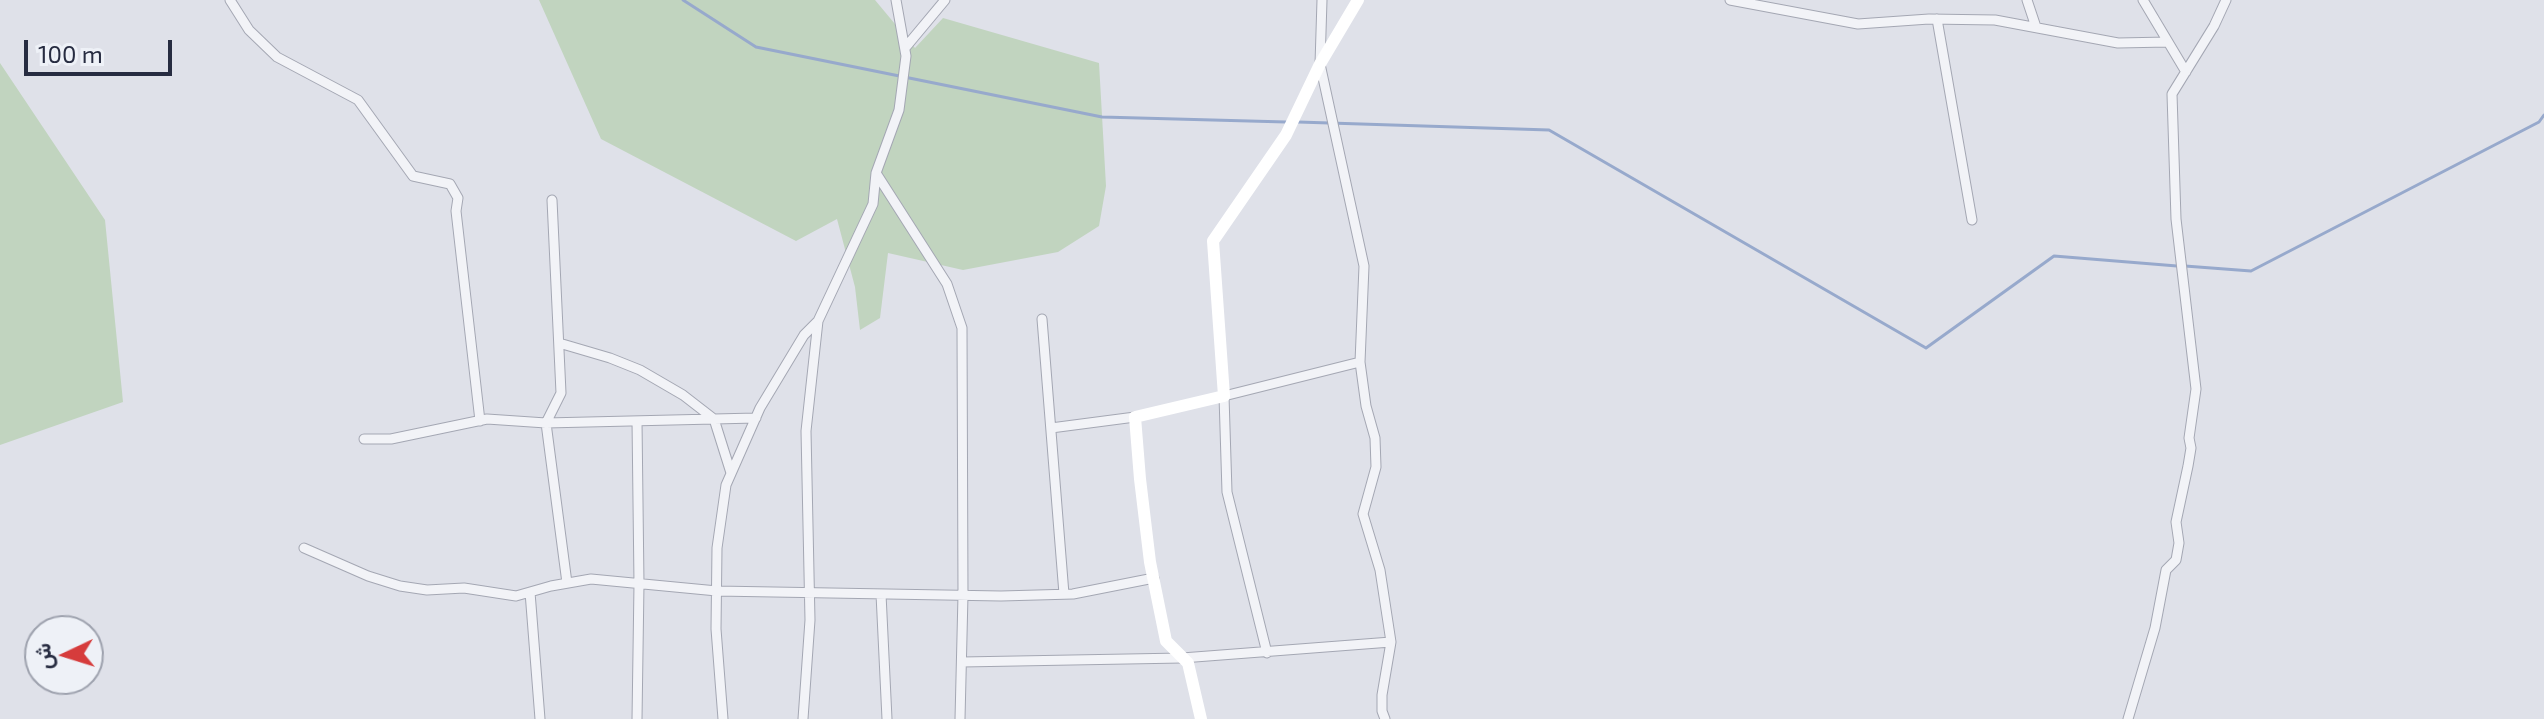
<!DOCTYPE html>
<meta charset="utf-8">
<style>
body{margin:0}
#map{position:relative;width:2544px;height:719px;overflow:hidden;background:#dfe1e9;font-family:"Exo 2",Vazirmatn,sans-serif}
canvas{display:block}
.north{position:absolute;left:24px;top:615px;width:80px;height:80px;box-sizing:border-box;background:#eef1f7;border:2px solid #9ea2ae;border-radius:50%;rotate:266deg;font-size:22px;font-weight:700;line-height:32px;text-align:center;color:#272c41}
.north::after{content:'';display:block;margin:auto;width:28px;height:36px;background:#d63c3c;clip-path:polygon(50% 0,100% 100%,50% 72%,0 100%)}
.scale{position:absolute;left:24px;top:40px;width:148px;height:36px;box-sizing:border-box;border:4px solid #272c41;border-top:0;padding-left:10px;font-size:24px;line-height:28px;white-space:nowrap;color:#272c41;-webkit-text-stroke:6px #eef1f7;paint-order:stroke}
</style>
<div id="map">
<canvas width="2544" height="719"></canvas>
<div class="north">ش</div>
<div class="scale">100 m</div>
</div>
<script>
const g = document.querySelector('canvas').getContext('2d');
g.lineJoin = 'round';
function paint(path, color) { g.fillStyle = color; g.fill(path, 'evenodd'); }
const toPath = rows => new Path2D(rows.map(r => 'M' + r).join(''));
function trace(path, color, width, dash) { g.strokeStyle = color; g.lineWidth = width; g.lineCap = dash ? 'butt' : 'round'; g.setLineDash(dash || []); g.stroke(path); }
paint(toPath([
 [539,0,875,0,915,48,943,18,1099,63,1106,186,1099,226,1058,252,963,270,888,253,880,318,860,330,855,287,837,219,796,241,601,139],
 [0,63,105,220,123,402,0,445]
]), '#c1d4bf');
trace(toPath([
 [683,0,756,47,1102,117,1286,122],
 [1298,122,1549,130,1926,348,2054,256,2177,266],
 [2185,266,2251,271,2539,122,2544,115]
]), '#97a9cc', 3);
const street = toPath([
 [230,0,249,30,277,57,358,100,413,176,450,184,458,198,456,211,480,421],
 [1322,0,1320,64,1364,266,1360,362,1366,406,1375,438,1376,467,1363,514,1380,570,1391,642,1382,695,1382,711,1385,719],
 [1730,0,1858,24,1929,19,1995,20,2118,43,2168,42],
 [2027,0,2036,27],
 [2143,0,2186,72],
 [1937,19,1972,220],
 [905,48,945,0],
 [876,173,947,284,962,328,963,595,960,719],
 [552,200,561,393,546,423,567,583],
 [1042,319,1064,594],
 [559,343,610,358,640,370,683,395,714,419,731,473],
 [1051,428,1135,417],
 [364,439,391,439,487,419,546,423,756,418],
 [304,548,368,576,400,586,427,590,464,588,516,596,551,586,591,579,717,591,1001,596,1073,594,1154,578],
 [530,592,540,719],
 [881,594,887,719],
 [1267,653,1227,492,1224,396,1360,362],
 [962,662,1182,658,1391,642],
 [637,719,639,584,637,421],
 [723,719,716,629,717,548,726,485,760,408,804,335,818,321],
 [803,719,810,620,806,431,818,321,873,204,876,173,899,110,906,56,896,0],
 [2128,719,2155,628,2166,570,2176,560,2179,543,2176,522,2188,466,2191,448,2189,438,2196,389,2176,219,2172,94,2214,26,2226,0]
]);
trace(street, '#a4a7b3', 11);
trace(street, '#f2f3f7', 9);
trace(toPath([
 [1201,719,1188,663,1166,641,1150,562,1140,479,1135,417,1224,396,1213,241,1286,135,1320,64,1358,0]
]), '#fff', 12);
</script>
